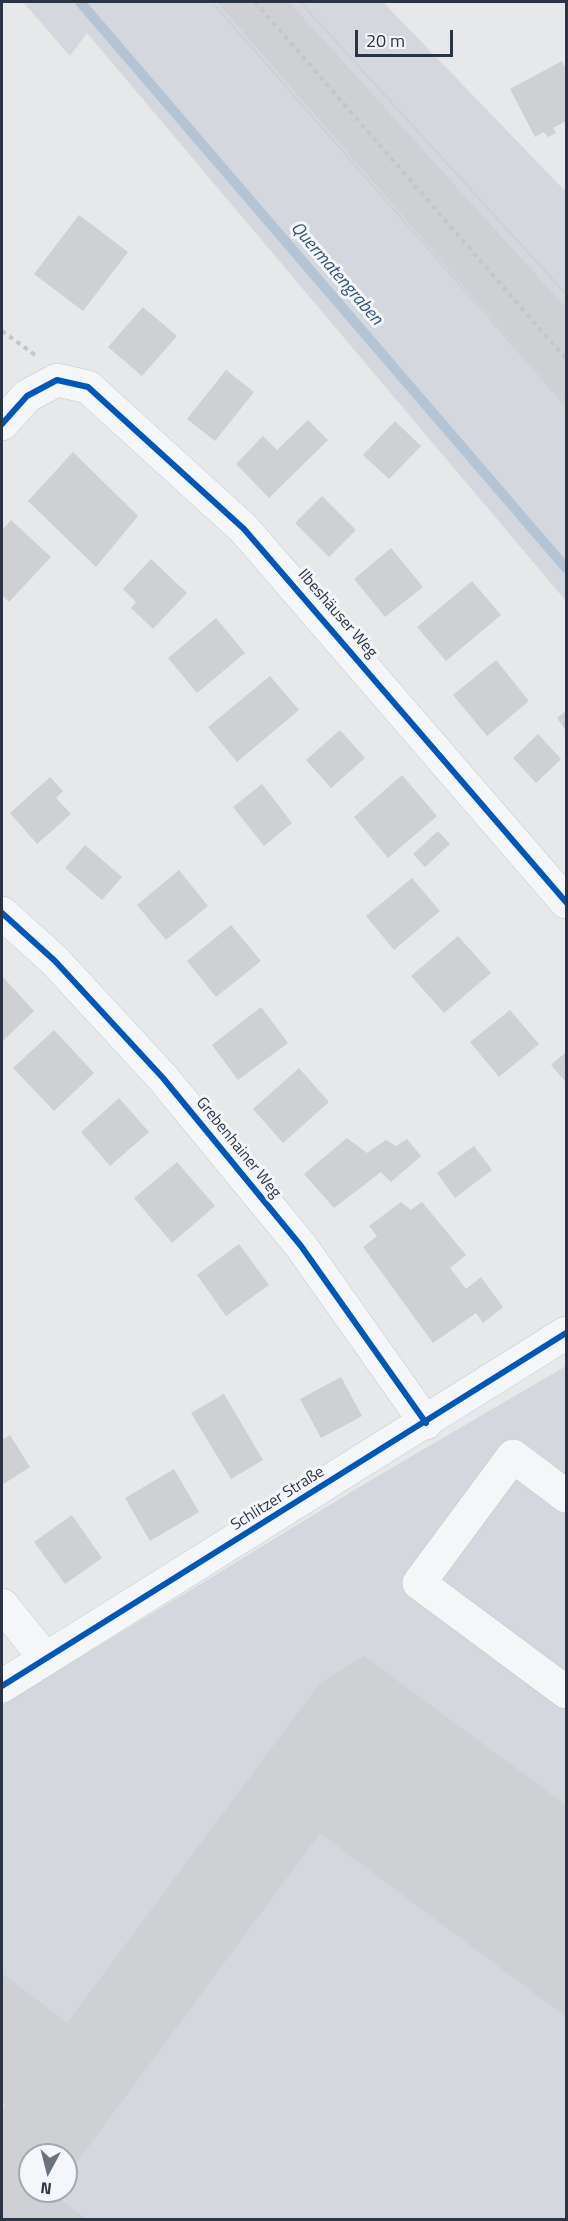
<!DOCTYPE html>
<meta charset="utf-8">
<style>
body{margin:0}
#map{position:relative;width:568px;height:2221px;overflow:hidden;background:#e6e8ea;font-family:"Titillium Web",sans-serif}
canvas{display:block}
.frame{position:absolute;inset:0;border:3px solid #2b3445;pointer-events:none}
.north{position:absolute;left:18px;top:2143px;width:60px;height:60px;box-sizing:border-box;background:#f4f6f9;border:2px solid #a4a8b1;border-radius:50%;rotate:187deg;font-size:16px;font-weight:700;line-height:24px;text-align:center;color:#2b3445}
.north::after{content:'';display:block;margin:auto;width:21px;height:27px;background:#6c737f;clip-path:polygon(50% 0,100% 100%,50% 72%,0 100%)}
.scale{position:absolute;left:355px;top:30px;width:98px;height:27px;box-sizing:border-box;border:3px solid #2b3445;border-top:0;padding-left:8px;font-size:18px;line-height:21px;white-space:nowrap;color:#2b3445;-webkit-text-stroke:4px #f4f6f9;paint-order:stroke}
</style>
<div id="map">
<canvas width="568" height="2221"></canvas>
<div class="frame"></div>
<div class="north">N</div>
<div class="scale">20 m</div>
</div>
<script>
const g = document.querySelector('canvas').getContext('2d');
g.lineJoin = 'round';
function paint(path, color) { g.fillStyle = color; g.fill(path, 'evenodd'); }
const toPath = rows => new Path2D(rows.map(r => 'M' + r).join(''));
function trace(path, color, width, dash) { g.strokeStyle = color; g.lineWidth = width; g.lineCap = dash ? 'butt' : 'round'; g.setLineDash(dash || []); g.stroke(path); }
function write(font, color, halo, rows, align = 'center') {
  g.font = font + ' "Titillium Web",sans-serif'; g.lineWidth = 6; g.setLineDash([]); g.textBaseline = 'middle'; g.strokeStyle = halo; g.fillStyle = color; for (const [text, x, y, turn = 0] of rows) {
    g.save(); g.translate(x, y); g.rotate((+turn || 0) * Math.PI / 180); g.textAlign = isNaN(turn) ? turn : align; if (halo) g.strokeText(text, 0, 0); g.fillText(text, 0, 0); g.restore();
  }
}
paint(toPath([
 [23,2,383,2,566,192,566,601,87,33,70,56],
 [566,1366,566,2219,2,2220,2,1705,366,1483],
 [30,2155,66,2155,66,2191,30,2191]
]), '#d4d7dd');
trace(toPath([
 [80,2,566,568]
]), '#b4c4d5', 10);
paint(toPath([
 [217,2,289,2,566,308,566,404],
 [562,61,566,69,566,121,553,128,556,133,548,137,544,132,535,137,510,89],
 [79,215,128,252,83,311,34,274],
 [143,307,177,336,142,376,108,347],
 [226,370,254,392,215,441,187,419],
 [308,420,328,440,269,498,236,464,263,436,277,450],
 [395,421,421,446,389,479,363,455],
 [73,452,138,516,96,567,28,501],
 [322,496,356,530,329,557,295,523],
 [11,520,51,557,9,602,2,595,2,530],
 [391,548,423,587,385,617,354,579],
 [151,559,187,593,153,629,131,608,136,602,123,589],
 [472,581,501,615,446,661,417,627],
 [216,618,245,653,197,693,168,658],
 [496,660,529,701,487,736,453,695],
 [270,676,299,710,237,762,208,727],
 [566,711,566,731,557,718],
 [340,730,365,758,331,788,306,760],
 [538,734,561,759,536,783,513,758],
 [402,775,437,816,388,858,354,817],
 [50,777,63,791,56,798,71,814,37,844,10,813],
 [262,784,292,823,264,846,233,807],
 [438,831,450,844,425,867,413,854],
 [85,845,122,877,102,900,65,868],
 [179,870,208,906,166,940,137,905],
 [412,878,440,911,394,950,366,916],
 [231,925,261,961,216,997,187,961],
 [458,936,491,973,444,1013,411,976],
 [2,976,34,1011,2,1042],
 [261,1007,288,1043,238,1080,212,1045],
 [510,1010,539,1044,499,1077,470,1042],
 [54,1030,94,1073,54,1111,13,1068],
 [566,1052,566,1082,551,1065],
 [299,1068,329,1102,283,1143,253,1109],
 [119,1098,149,1132,110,1166,81,1132],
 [347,1138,367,1153,386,1140,396,1146,407,1139,421,1156,391,1182,381,1172,334,1208,304,1174],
 [474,1146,492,1170,455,1198,437,1173],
 [177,1162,215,1206,172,1243,134,1198],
 [401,1202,411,1210,422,1202,466,1255,450,1268,466,1289,481,1277,503,1307,483,1323,476,1313,433,1343,363,1247,377,1236,369,1226],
 [239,1244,269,1285,226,1316,197,1275],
 [341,1377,362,1416,321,1438,300,1399],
 [224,1394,263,1460,231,1479,191,1413],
 [10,1435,30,1467,2,1485,2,1440],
 [174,1469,199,1512,150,1541,125,1498],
 [72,1515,102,1558,65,1584,34,1542],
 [364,1656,566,1805,566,2017,320,1833,66,2177,66,2155,30,2155,30,2191,55,2191,53,2194,88,2220,2,2220,2,2112,6,2106,2,2102,2,1973,67,2023,320,1683]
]), '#ced0d3');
const minor = toPath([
 [2,424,27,396,57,380,88,387,244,529,566,902],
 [2,913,55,961,163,1078,301,1246,426,1423],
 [566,1496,513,1456,419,1583,566,1692],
 [2,1605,45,1658],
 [2,1686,566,1333]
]);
trace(minor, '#c4c6c8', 34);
trace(toPath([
 [255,2,566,359],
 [2,331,35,355]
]), '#c5c6ca', 4, [4.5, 4.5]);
trace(minor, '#f5f6f7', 33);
trace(toPath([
 [212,2,566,406],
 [300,2,566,294]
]), '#cecfd2', 1.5);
trace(toPath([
 [2,424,27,396,57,380,88,387,244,529,566,902],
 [2,913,55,961,163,1078,301,1246,426,1423],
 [2,1686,566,1333]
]), '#0057b8', 6);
write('16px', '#2b3445', '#f4f6f9', [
 ["Ilbeshäuser Weg",337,614,49],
 ["Grebenhainer Weg",238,1148,51],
 ["Schlitzer Straße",278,1499,-32]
]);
write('italic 18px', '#34527a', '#f4f6f9', [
 ["Quermatengraben",336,274,49]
]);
</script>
